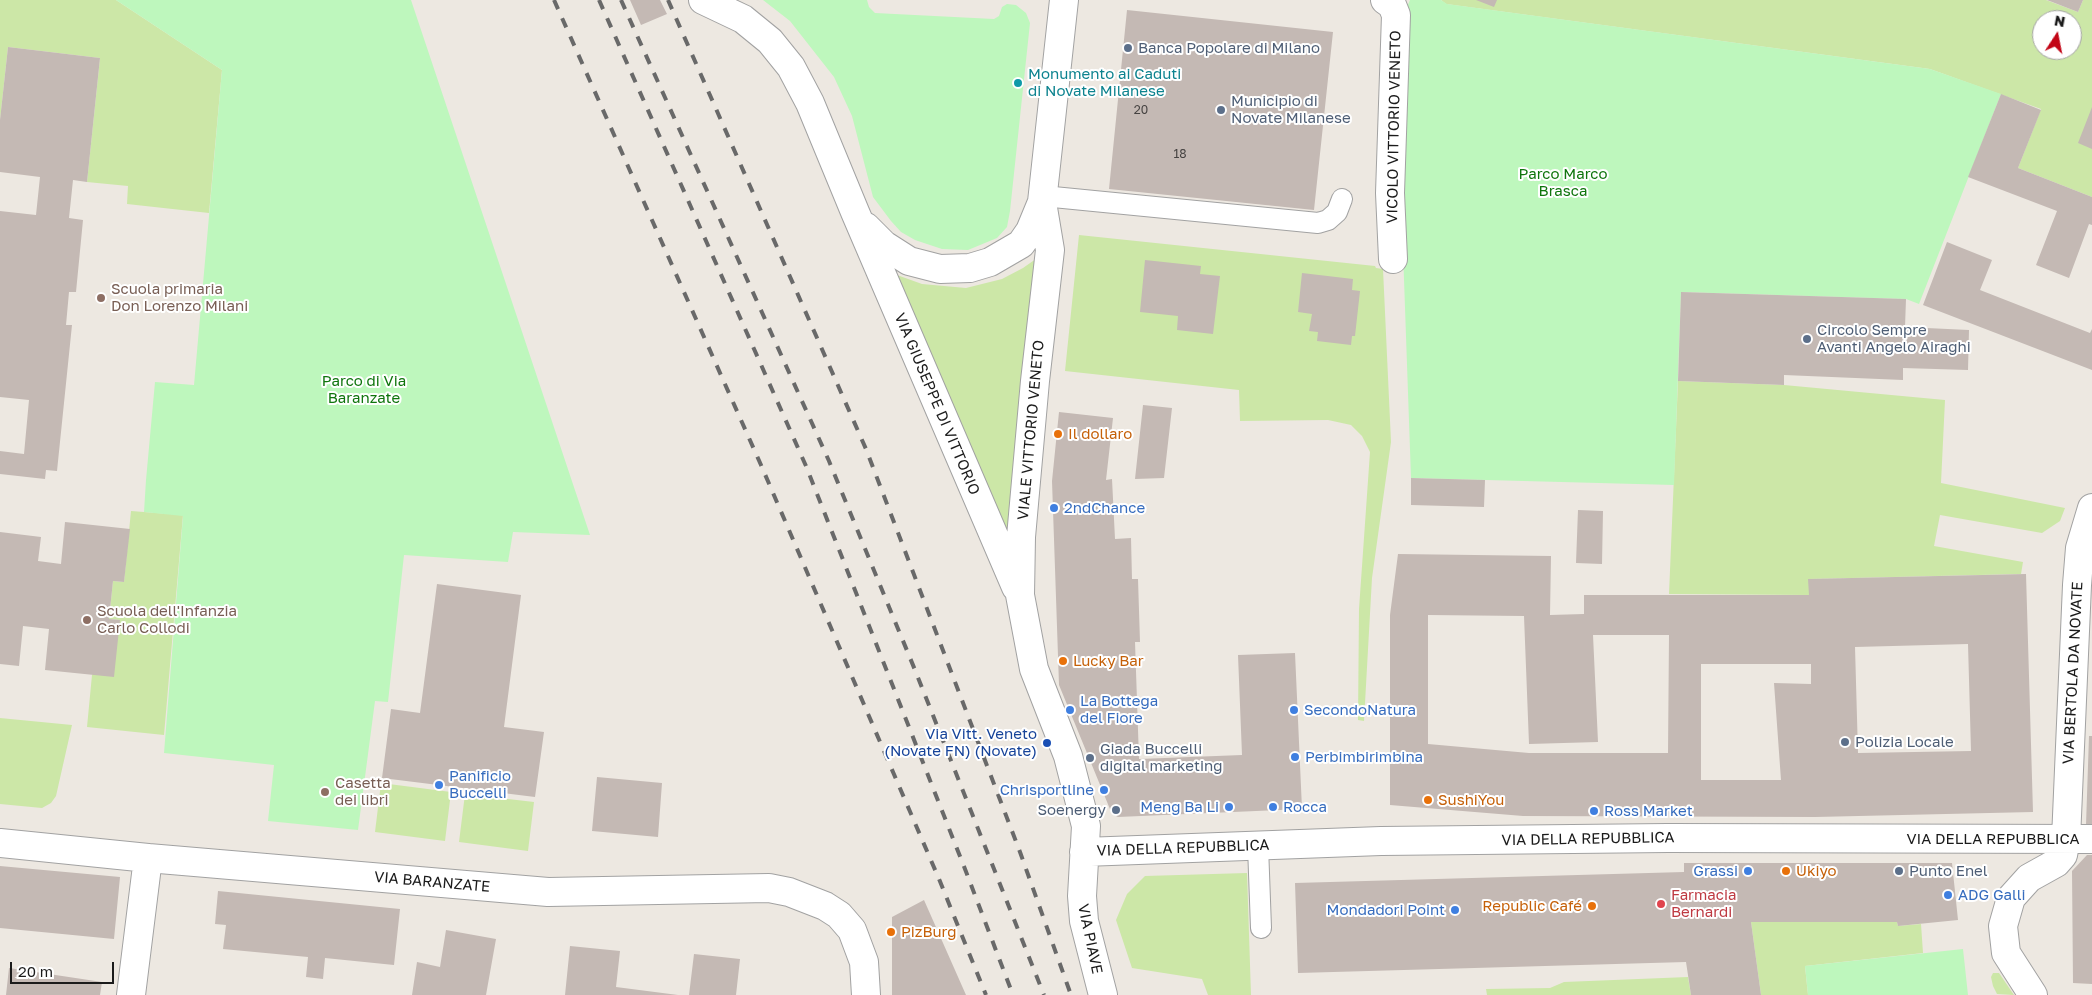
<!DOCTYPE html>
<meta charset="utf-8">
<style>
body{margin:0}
#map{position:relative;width:2092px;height:995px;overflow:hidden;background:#ede8e1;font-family:"Golos Text",sans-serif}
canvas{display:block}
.north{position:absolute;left:2032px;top:10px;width:50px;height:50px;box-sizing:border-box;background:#fff;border:1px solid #a4a4a4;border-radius:50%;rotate:11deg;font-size:14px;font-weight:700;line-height:20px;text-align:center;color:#1b1b1b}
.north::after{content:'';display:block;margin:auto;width:18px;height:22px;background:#c20516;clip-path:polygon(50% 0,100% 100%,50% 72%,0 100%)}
.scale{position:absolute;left:10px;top:962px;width:104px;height:22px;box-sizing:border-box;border:2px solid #1b1b1b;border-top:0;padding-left:6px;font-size:15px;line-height:18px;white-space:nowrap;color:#1b1b1b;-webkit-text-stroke:4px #fff;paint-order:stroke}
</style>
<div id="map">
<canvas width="2092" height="995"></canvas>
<div class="north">N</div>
<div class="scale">20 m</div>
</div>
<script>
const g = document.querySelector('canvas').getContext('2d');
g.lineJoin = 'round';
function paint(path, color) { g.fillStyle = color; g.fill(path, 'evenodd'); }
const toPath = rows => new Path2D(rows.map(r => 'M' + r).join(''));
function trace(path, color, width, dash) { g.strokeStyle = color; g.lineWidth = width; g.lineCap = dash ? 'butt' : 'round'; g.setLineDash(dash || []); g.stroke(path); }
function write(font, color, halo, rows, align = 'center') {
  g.font = font + ' "Golos Text",sans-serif'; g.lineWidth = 4; g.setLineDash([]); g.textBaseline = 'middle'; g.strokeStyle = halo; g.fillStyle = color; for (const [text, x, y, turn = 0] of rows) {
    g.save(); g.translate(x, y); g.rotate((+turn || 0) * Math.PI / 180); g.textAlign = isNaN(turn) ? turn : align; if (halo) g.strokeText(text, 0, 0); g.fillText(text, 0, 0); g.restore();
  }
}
paint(toPath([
 [0,0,116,0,222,70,209,213,127,204,128,186,87,182,100,58,8,47,0,120],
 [1441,0,2046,0,2078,12,2083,0,2092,0,2092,197,2018,168,2041,109,1930,69,1446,4],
 [2042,20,2072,20,2072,50,2042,50],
 [1079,235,1375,266,1376,268,1383,269,1391,442,1372,578,1364,721,1358,720,1359,609,1370,452,1362,436,1351,425,1328,420,1240,421,1239,390,1065,371],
 [1040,256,1010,542,897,275,922,284,966,288,1002,279,1023,268],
 [1678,381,1784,385,1945,400,1941,483,2065,508,2060,521,2042,533,1940,515,1934,546,2023,562,2021,574,1809,579,1809,595,1669,594],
 [131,511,183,515,164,735,87,727,92,675,120,620,109,619,113,581,124,582],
 [0,718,72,725,56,796,51,803,42,808,0,804],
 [381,783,451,792,445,841,375,832],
 [465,794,534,802,528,851,459,842],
 [1247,873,1251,995,1208,995,1202,979,1132,968,1116,920,1127,894,1145,876],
 [1751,922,1897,922,1898,926,1921,924,1923,953,1805,966,1808,995,1761,995],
 [1993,973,1999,973,2014,995,1997,994,1993,986,1991,977],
 [1688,977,1691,995,1487,995,1486,989,1550,988,1564,982]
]), '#cce7a7');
paint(toPath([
 [116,0,411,0,590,535,513,532,508,562,404,555,388,702,375,701,358,830,268,821,274,765,164,753,183,516,144,512,146,480,155,382,194,385,222,70],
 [763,0,867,0,869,7,875,13,994,19,999,16,1002,7,1007,4,1016,5,1026,13,1030,23,1010,211,1007,227,997,238,968,250,942,249,915,240,901,232,891,221,873,197,852,116,834,77,790,21],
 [1410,0,1441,0,1447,4,1930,69,2001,94,1919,304,1906,299,1681,292,1674,485,1411,478,1401,194,1407,7],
 [1963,949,1968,995,1808,995,1805,966]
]), '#bef7bd');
paint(toPath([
 [630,0,660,0,667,14,641,25],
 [1476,0,1497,0,1494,7],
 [2047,0,2083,0,2078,12],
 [1127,10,1333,32,1314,210,1109,189],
 [8,47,100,58,87,182,73,180,69,218,83,220,76,292,69,292,66,325,72,325,57,471,46,470,45,479,0,474,0,451,24,454,29,400,0,397,0,211,36,215,40,177,0,172,0,120],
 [2001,94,2041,110,2018,168,2092,197,2092,225,2089,224,2069,278,2036,265,2057,211,1968,177],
 [2092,107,2092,149,2078,143],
 [1947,242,1992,260,1980,290,2090,333,2092,329,2092,370,1923,305],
 [1145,260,1201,266,1200,274,1220,276,1213,334,1177,330,1178,316,1140,312],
 [1302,273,1353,279,1352,290,1360,291,1355,336,1352,336,1351,345,1317,341,1318,332,1309,331,1312,314,1298,312],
 [1681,292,1906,299,1905,327,1969,330,1968,370,1903,368,1903,380,1784,375,1784,385,1678,381],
 [1143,405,1172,408,1164,478,1135,479],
 [1059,412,1113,418,1106,480,1112,479,1115,539,1131,538,1132,579,1138,579,1140,642,1135,642,1139,759,1242,755,1238,655,1295,653,1302,809,1118,817,1112,814,1059,685,1052,481],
 [1411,478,1485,480,1484,507,1411,505],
 [1578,510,1603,511,1602,564,1576,563],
 [65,522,130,529,124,582,113,581,109,619,120,620,114,677,45,670,49,629,23,626,19,666,0,664,0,532,41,537,38,561,61,564],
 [1398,554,1551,556,1550,615,1584,614,1584,595,1809,595,1808,579,2026,574,2033,812,1815,817,1523,816,1390,805,1390,615],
 [1428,615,1524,616,1529,744,1598,742,1593,635,1669,635,1668,753,1529,753,1428,744],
 [1968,644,1971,751,1858,753,1855,647],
 [1701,664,1811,664,1811,684,1774,683,1781,780,1701,780],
 [437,584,521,595,504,727,544,732,535,797,382,778,391,709,420,713],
 [2089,736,2092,736,2092,825,2086,825],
 [597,777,662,783,658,837,592,831],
 [2087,855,2092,855,2092,984,2073,983,2072,871],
 [1684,863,1952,863,1958,920,1898,926,1897,922,1751,922,1761,995,1691,995,1686,962,1298,973,1295,883,1684,872],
 [0,866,120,877,114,939,0,928],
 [218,891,400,909,394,965,325,958,323,979,306,977,308,957,223,949,226,925,215,924],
 [924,900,966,995,892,995,892,917],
 [446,930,496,939,486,995,412,995,417,962,440,967],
 [570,946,620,951,616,987,678,995,565,995],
 [694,954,740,959,736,995,689,995],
 [9,968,102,982,100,995,6,995]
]), '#c4b9b4');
const lane = toPath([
 [1043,196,1318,223,1328,220,1337,212,1342,199],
 [1258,846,1261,928]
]);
const street = toPath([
 [703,0,743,19,770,41,791,67,810,103,855,212,1016,587],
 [1064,0,1042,202,1050,250,1035,381,1021,537,1020,595,1034,669,1068,756,1086,826,1082,896,1084,921,1103,995],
 [1385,0,1392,5,1396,15,1390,193,1393,259],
 [866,227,884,245,909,261,940,269,970,268,990,262,1021,244,1030,231,1042,202],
 [0,843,148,858,548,892,769,888,789,892,825,906,839,915,852,930,864,962,866,995],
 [1084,852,1381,841,1668,838,2092,839],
 [131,995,148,858],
 [2033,995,2006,953,2003,926,2011,898,2029,878,2056,863,2063,855,2066,839,2077,585,2080,548,2092,508]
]);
trace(lane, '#a2a2a2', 22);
trace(street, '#a2a2a2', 30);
trace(lane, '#fff', 20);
trace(street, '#fff', 28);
trace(toPath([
 [554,0,761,465,939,879,986,995],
 [599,0,806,466,965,869,1013,995],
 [621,0,829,461,915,670,1044,995],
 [668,0,866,449,1020,852,1071,995]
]), '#696969', 4, [10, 10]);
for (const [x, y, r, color] of [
 [1128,48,5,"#5c6f8a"],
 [1018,83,5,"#0f9aa8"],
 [1221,110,5,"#5c6f8a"],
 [101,298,5,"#8d6e63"],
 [1807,339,5,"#5c6f8a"],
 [1058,434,5,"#e8710a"],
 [1054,508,5,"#3f7fe0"],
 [87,620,5,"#8d6e63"],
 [1063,661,5,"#e8710a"],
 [1070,710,5,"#3f7fe0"],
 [1294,710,5,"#3f7fe0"],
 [1845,742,5,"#5c6f8a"],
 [1047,743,5,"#1a4fb4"],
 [1295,757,5,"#3f7fe0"],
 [1090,758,5,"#5c6f8a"],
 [439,785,5,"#3f7fe0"],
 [1104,790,5,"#3f7fe0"],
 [325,792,5,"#8d6e63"],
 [1428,800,5,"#e8710a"],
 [1229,807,5,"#3f7fe0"],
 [1273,807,5,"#3f7fe0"],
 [1116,810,5,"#5c6f8a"],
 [1594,811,5,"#3f7fe0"],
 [1748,871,5,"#3f7fe0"],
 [1786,871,5,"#e8710a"],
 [1899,871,5,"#5c6f8a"],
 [1948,895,5,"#3f7fe0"],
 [1661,904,5,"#e0444e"],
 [1592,906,5,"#e8710a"],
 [1455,910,5,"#3f7fe0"],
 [891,932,5,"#e8710a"]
]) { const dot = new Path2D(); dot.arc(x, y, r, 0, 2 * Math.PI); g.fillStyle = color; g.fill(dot); trace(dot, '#fff', 2); }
write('12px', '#454241', null, [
 ["20",1141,110],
 ["18",1180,154]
]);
write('15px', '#4e5e75', '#fff', [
 ["Banca Popolare di Milano",1138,48],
 ["Municipio di",1231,101],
 ["Novate Milanese",1231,118],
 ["Circolo Sempre",1817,330],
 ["Avanti Angelo Airaghi",1817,347],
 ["Polizia Locale",1855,742],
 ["Giada Buccelli",1100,749],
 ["digital marketing",1100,766],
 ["Soenergy",1106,810,"right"],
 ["Punto Enel",1909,871]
], 'left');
write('15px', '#0d838f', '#fff', [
 ["Monumento ai Caduti",1028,74],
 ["di Novate Milanese",1028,91]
], 'left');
write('15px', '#1b1b1b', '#fff', [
 ["VICOLO VITTORIO VENETO",1394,127,-89],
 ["VIA GIUSEPPE DI VITTORIO",937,404,67],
 ["VIALE VITTORIO VENETO",1031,430,-85],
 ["VIA BERTOLA DA NOVATE",2073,673,-87],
 ["VIA DELLA REPUBBLICA",1588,839,-1],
 ["VIA DELLA REPUBBLICA",1993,839],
 ["VIA DELLA REPUBBLICA",1183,848,-2],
 ["VIA BARANZATE",432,882,5],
 ["VIA PIAVE",1090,939,78]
]);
write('15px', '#0f750d', '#fff', [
 ["Parco Marco",1563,174],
 ["Brasca",1563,191],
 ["Parco di Via",364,381],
 ["Baranzate",364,398]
]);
write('15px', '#785e54', '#fff', [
 ["Scuola primaria",111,289],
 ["Don Lorenzo Milani",111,306],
 ["Scuola dell'Infanzia",97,611],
 ["Carlo Collodi",97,628],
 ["Casetta",335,783],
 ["dei libri",335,800]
], 'left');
write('15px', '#c56008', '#fff', [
 ["Il dollaro",1068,434],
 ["Lucky Bar",1073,661],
 ["SushiYou",1438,800],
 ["Ukiyo",1796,871],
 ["Republic Café",1582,906,"right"],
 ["PizBurg",901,932]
], 'left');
write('15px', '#366cbe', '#fff', [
 ["2ndChance",1064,508],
 ["La Bottega",1080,701],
 ["del Fiore",1080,718],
 ["SecondoNatura",1304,710],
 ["Perbimbirimbina",1305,757],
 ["Panificio",449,776],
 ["Buccelli",449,793],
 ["Chrisportline",1094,790,"right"],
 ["Meng Ba Li",1219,807,"right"],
 ["Rocca",1283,807],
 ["Ross Market",1604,811],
 ["Grassi",1738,871,"right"],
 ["ADG Galli",1958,895],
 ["Mondadori Point",1445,910,"right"]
], 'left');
write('15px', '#164399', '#fff', [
 ["Via Vitt. Veneto",1037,734],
 ["(Novate FN) (Novate)",1037,751]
], 'right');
write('15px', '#be3a42', '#fff', [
 ["Farmacia",1671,895],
 ["Bernardi",1671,912]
], 'left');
</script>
